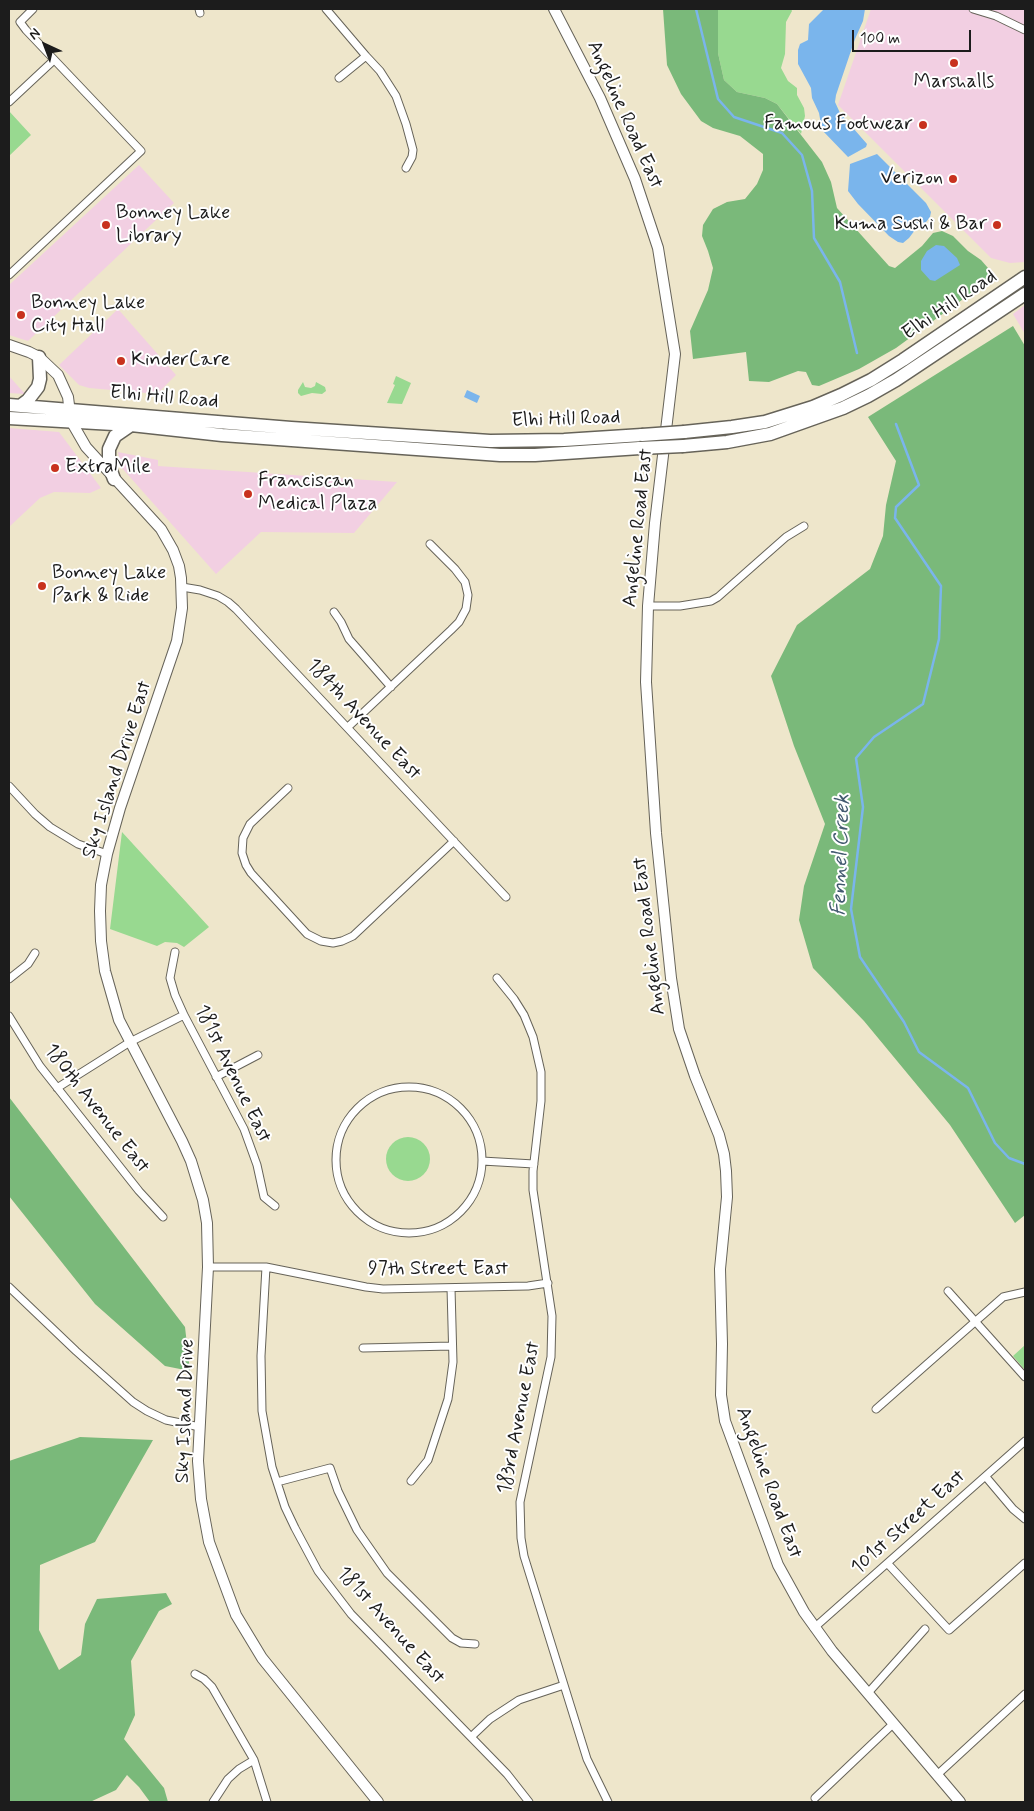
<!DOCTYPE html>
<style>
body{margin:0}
#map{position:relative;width:1034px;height:1811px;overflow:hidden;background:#eee6cb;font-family:Mynerve,sans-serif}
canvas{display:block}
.frame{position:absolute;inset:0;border:10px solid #1c1c1c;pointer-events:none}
.north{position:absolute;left:20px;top:20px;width:50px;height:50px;-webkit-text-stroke:4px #fff;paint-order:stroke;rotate:317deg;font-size:14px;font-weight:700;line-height:20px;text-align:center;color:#1c1c1c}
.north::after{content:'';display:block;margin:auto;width:18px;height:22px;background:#1c1c1c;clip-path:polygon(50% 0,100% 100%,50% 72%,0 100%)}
.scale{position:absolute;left:852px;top:30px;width:119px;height:22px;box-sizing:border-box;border:2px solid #1c1c1c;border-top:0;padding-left:6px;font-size:15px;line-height:18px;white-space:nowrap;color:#1c1c1c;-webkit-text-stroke:4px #fff;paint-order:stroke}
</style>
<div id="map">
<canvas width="1034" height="1811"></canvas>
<div class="frame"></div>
<div class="north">N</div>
<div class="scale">100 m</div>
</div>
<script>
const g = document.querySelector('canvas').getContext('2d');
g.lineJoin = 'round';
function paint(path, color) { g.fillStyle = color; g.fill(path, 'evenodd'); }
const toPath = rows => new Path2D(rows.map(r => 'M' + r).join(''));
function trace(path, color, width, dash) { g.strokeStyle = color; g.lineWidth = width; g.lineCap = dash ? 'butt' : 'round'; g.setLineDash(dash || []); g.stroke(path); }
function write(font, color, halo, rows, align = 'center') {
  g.font = font + ' Mynerve,sans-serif'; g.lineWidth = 4; g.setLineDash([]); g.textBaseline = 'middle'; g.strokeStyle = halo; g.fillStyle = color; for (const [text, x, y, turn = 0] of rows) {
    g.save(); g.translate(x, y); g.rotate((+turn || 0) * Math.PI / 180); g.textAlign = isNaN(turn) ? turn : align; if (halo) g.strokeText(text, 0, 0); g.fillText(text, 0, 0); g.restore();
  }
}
paint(toPath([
 [871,9,1025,9,1025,262,1010,263,991,258,838,105],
 [139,165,174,203,28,341,9,335,9,285],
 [1025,305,1025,334,1013,314],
 [118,309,176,375,157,394,89,388,79,385,59,365],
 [9,376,25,394,9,393],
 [9,428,59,432,101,488,90,493,54,492,40,498,9,527],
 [118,452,158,460,158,466,397,482,354,533,261,532,216,574,121,467]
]), '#f2cfe2');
paint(toPath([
 [718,9,791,9,792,11,786,22,785,54,781,68,788,81,797,88,797,95,804,108,805,116,801,134,777,104,765,98,737,92,724,80,718,53],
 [9,111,31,135,9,156],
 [396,376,411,383,402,404,387,403,395,385,393,384],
 [303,382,305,387,311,388,315,386,316,382,325,387,326,391,322,394,312,393,301,396,298,393,298,390],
 [122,832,209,927,184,947,177,943,165,942,157,946,110,929],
 '386 1159a22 22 0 1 1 44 0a22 22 0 1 1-44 0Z',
 [1025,1345,1025,1370,1013,1356]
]), '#98d990');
paint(toPath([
 [663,9,718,9,718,53,724,80,737,92,765,98,777,104,822,162,831,182,837,208,889,266,895,268,922,246,933,233,942,231,953,236,968,251,981,260,988,268,989,276,981,286,896,348,859,369,819,386,812,385,806,372,798,371,769,382,749,381,746,352,693,359,690,331,708,290,713,268,708,251,702,236,703,225,713,209,727,202,745,199,757,184,763,170,763,154,740,136,713,128,701,121,681,94,667,65],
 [1013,326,1025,346,1025,1215,1015,1223,950,1125,864,1021,813,968,799,920,804,886,825,824,794,746,771,676,797,625,870,569,883,536,886,505,896,461,868,417],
 [9,1097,185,1327,190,1371,165,1366,95,1304,9,1196],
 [80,1437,153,1440,95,1542,40,1565,39,1630,59,1670,81,1655,85,1624,97,1599,166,1593,172,1604,159,1611,131,1661,135,1715,124,1739,164,1788,168,1802,150,1802,139,1787,127,1775,116,1790,90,1802,9,1802,9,1461]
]), '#7ab97a');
paint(toPath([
 [824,9,865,9,863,21,855,39,836,95,835,102,840,113,867,144,866,147,848,157,822,130,819,113,812,98,811,88,798,64,798,50,800,44,808,40,809,24],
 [877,154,926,203,931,212,930,217,922,227,915,230,909,238,903,243,898,242,889,236,858,204,848,191,850,164],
 [936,245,944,246,957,258,960,265,935,281,930,280,921,270,921,261,927,251],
 [467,390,480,396,477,403,464,397]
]), '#7ab5ec');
trace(toPath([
 [696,9,718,99,734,117,782,133,802,155,812,191,814,238,840,282,857,353],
 [896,424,919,485,896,507,895,518,941,586,939,639,923,704,874,737,856,758,863,807,851,909,860,957,904,1022,919,1052,968,1088,995,1143,1009,1158,1025,1164]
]), '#7ab5ec', 2.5);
const street = toPath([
 [199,9,200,13],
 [326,9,366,56,380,71,396,96,406,124,413,150,412,157,406,168],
 [973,9,996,16,1025,30],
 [339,78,366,56],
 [9,102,54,60],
 [9,275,141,151,26,30,20,22,33,9],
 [182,587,200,590,218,596,228,602,236,609,506,897],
 [648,606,680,606,711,601,718,597,786,537,804,526],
 [334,612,341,622,349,639,391,687],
 [348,727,451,630,459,622,466,609,468,595,465,582,455,569,430,544],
 [9,786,35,814,50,827,78,844,107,854],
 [288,788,250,824,243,838,242,853,246,865,251,873,307,934,321,941,333,943,342,941,353,936,454,841],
 [175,952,170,978,175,995,184,1015,244,1129,257,1165,264,1197,275,1206],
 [497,978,514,999,524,1015,533,1037,541,1072,541,1101,533,1171,533,1190,552,1316,551,1357,520,1502,521,1538,524,1556,587,1759,608,1802],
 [9,979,28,964,35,953],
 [9,1016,40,1066,139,1191,163,1217],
 [216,1077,258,1055],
 '336 1160a73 73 0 1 1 146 0a73 73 0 1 1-146 0Z',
 [57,1088,130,1042,184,1015],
 [482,1161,534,1164],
 [208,1267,266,1267,366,1287,383,1289,528,1286,548,1283],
 [266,1267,261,1356,262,1411,272,1467,285,1507,295,1528,318,1571,351,1614,507,1774,529,1802],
 [9,1287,76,1351,133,1402,147,1411,166,1420,200,1427],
 [948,1291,1025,1377],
 [363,1348,452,1346],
 [876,1409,1003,1297,1025,1292],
 [986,1477,1013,1509,1025,1519],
 [411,1481,428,1460,448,1399,453,1362,451,1288],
 [277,1482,330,1468,338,1491,357,1530,387,1573,452,1638,461,1643,475,1644],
 [888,1564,949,1630,1025,1563],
 [814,1628,1025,1441],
 [195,1674,204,1679,212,1687,254,1760,267,1802],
 [868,1693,925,1629],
 [471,1737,490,1719,519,1700,564,1685],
 [937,1775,1025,1694],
 [815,1798,894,1723],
 [213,1802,228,1779,239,1769,254,1760]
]);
const secondary = toPath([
 [554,9,600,98,635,179,658,248,675,354,655,523,648,606,646,682,656,833,671,978,679,1029,695,1076,719,1135,724,1154,726,1171,727,1197,720,1269,722,1344,721,1395,725,1421,778,1565,804,1612,832,1651,960,1802],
 [9,345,29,352,39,357,58,375,68,397,71,421,86,447,161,529,173,550,179,566,181,578,182,608,177,641,120,808,107,854,101,885,100,911,101,941,105,971,119,1020,182,1141,191,1161,203,1200,207,1223,208,1267,198,1461,201,1499,209,1542,236,1615,262,1658,378,1802]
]);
const highway = toPath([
 [9,405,291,428,490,441,564,440,642,435],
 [20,406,28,400,38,387,40,379,39,357],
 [9,418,131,425,222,435,500,455,535,455,640,448],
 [684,432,732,427,765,422,813,407,841,395,871,380,903,360,1025,277],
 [683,446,727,442,770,434,843,408,868,396,896,380,1025,294],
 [114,479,109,465,109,449,115,436,131,425]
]);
trace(street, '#666359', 9);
trace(secondary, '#666359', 12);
trace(highway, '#666359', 15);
trace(street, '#fff', 7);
trace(secondary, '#fff', 10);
trace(highway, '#fff', 12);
const highwayBridge = toPath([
 [642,435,684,432],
 [640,448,683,446]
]);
trace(highwayBridge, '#666359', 15, []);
trace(highwayBridge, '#fff', 12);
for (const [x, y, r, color] of [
 [954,63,5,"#c8321e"],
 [923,125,5,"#c8321e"],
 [953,179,5,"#c8321e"],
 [106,225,5,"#c8321e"],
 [997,225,5,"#c8321e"],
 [21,315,5,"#c8321e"],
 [121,361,5,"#c8321e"],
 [55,468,5,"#c8321e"],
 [248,494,5,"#c8321e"],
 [42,586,5,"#c8321e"]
]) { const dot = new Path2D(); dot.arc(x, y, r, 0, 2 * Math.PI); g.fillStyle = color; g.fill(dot); trace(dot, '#fff', 2); }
write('20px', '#1c1c1c', '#fff', [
 ["Marshalls",954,83,"center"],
 ["Famous Footwear",913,125,"right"],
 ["Verizon",943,179,"right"],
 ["Bonney Lake",116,214],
 ["Library",116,237],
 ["Kuma Sushi & Bar",987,225,"right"],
 ["Bonney Lake",31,304],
 ["City Hall",31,327],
 ["KinderCare",131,361],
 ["ExtraMile",65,468],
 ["Franciscan",258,482],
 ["Medical Plaza",258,505],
 ["Bonney Lake",52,574],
 ["Park & Ride",52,597]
], 'left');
write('20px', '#1c1c1c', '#fff', [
 ["Angeline Road East",624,115,66],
 ["Elhi Hill Road",950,306,-34],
 ["Elhi Hill Road",164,398,5],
 ["Elhi Hill Road",566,420,-2],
 ["Angeline Road East",639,528,-84],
 ["184th Avenue East",363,720,47],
 ["Sky Island Drive East",118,770,-72],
 ["Angeline Road East",650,936,-97],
 ["181st Avenue East",232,1074,64],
 ["180th Avenue East",96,1109,52],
 ["97th Street East",438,1270],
 ["Sky Island Drive",186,1411,-88],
 ["183rd Avenue East",520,1418,-79],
 ["Angeline Road East",768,1483,70],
 ["101st Street East",909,1523,-42],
 ["181st Avenue East",390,1626,48]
]);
write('italic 21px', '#42596f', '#fff', [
 ["Fennel Creek",842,855,-88]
]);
</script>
